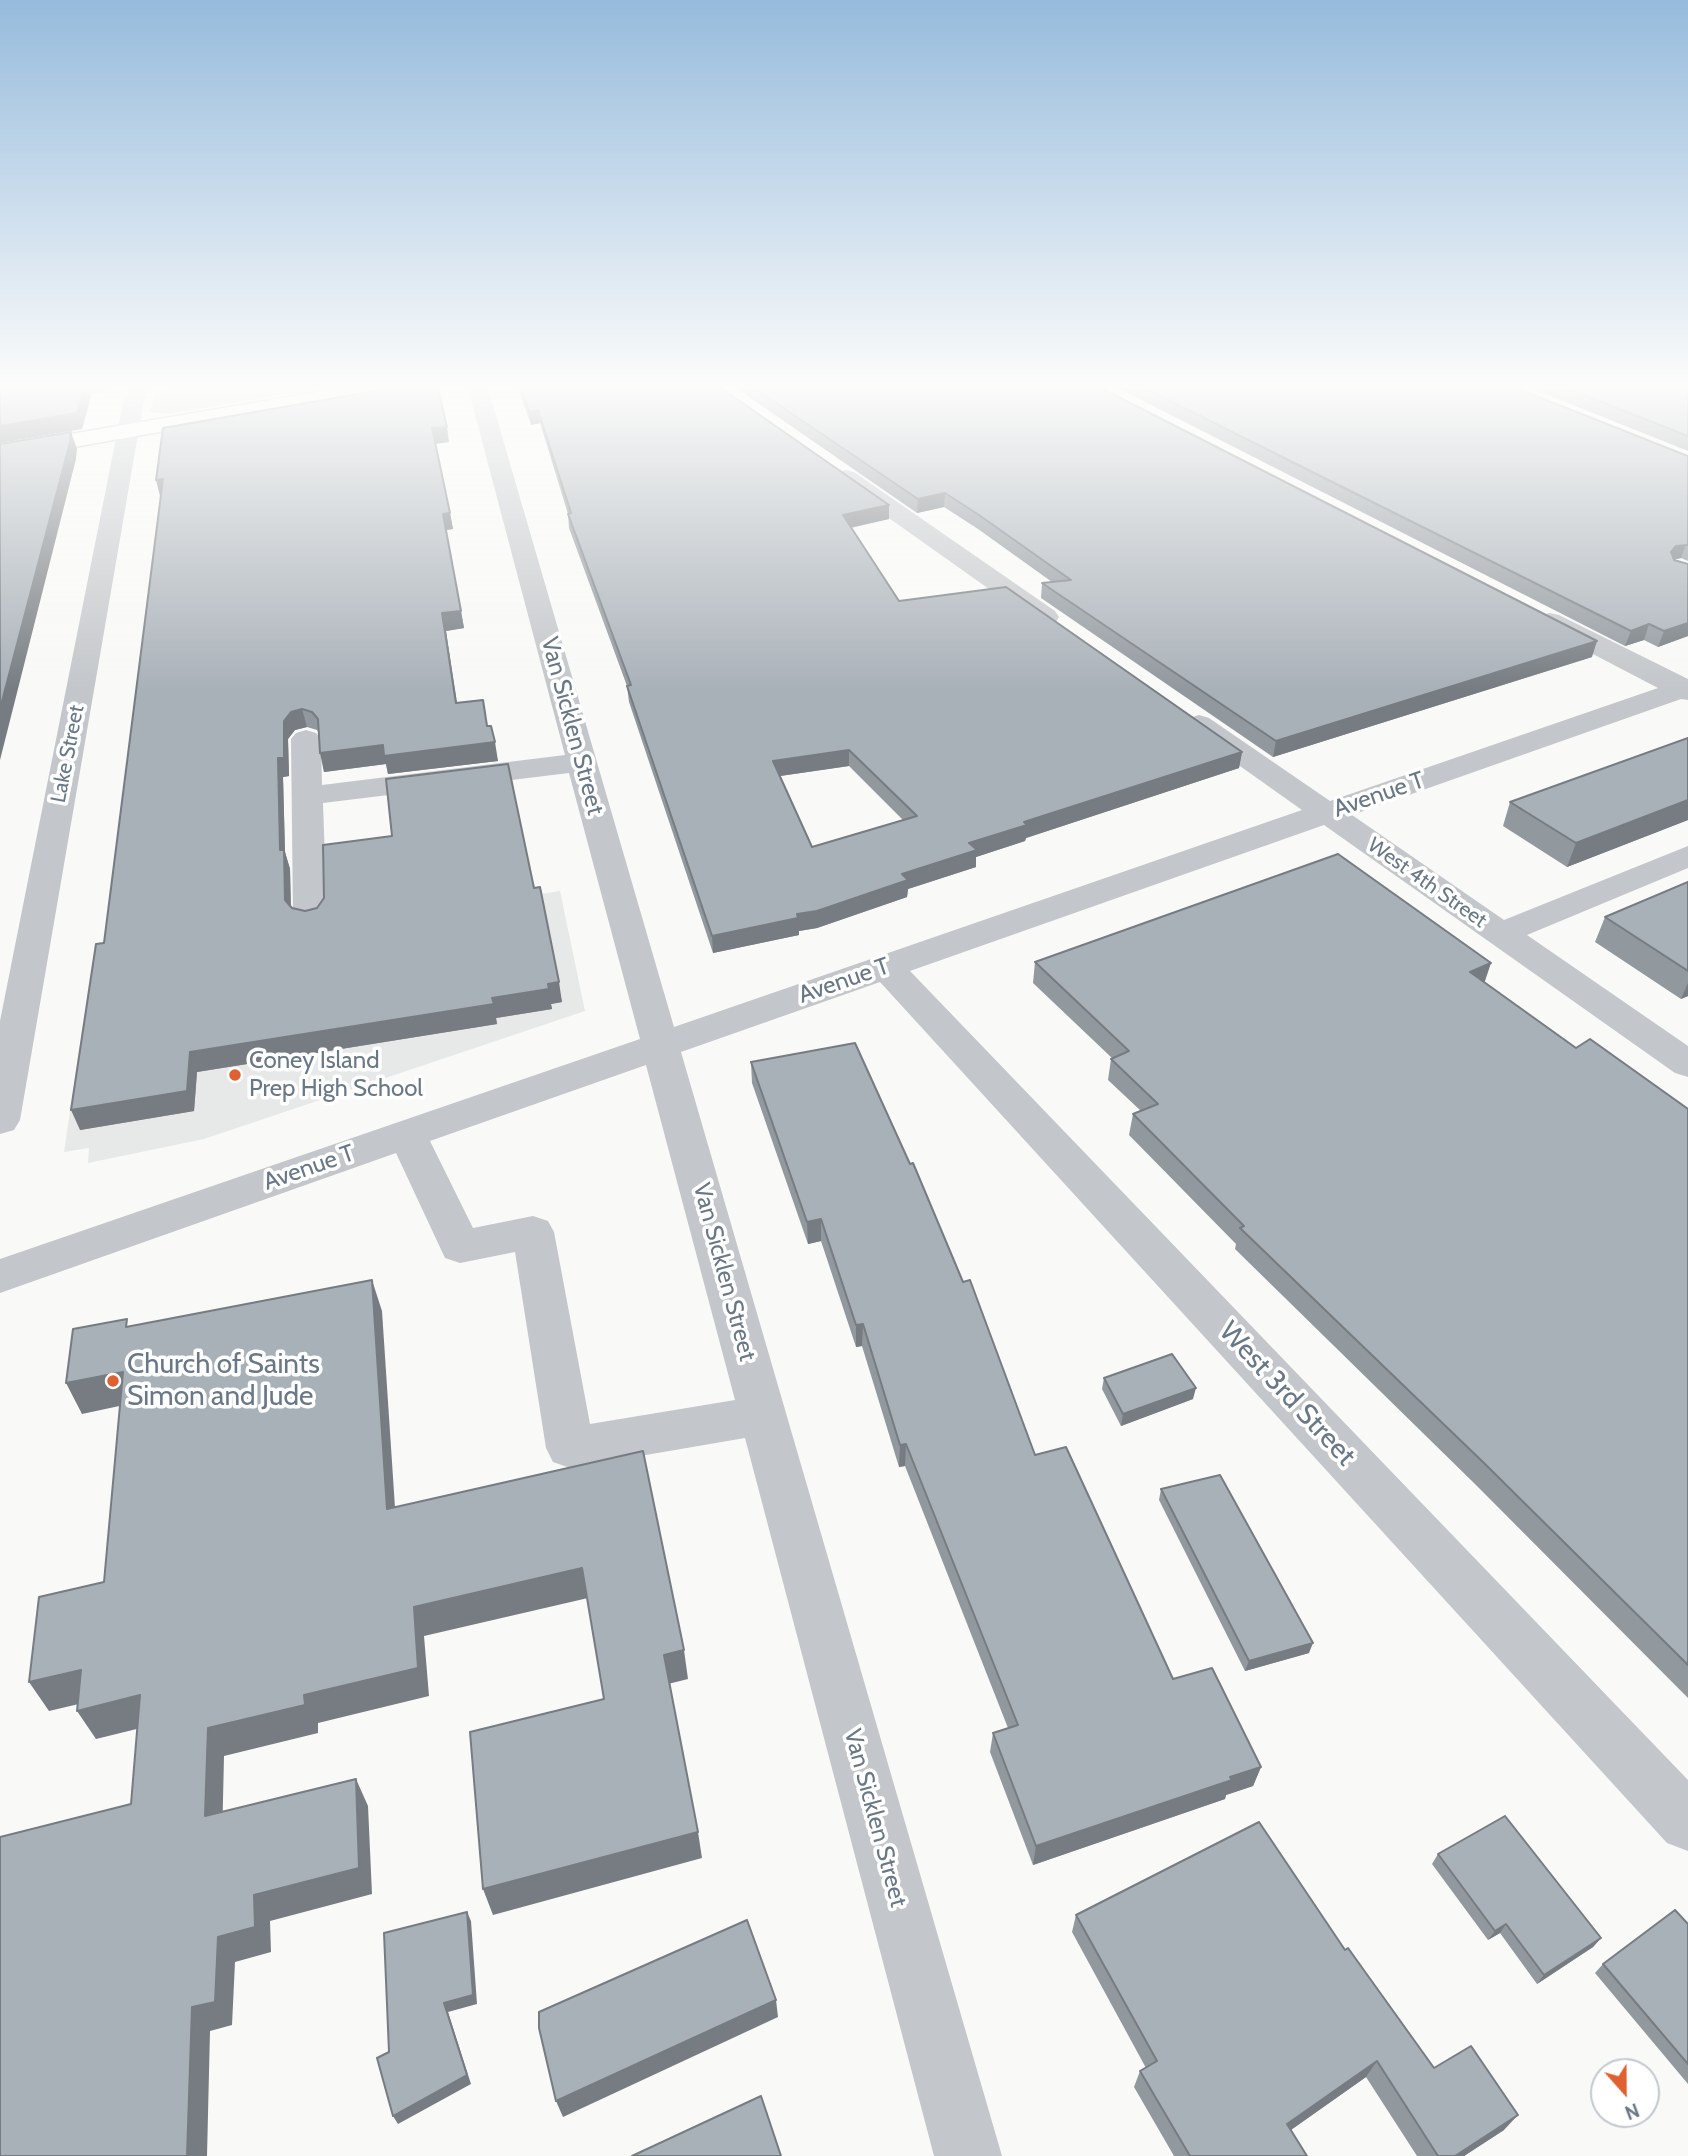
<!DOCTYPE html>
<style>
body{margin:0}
#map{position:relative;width:1688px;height:2156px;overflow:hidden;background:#f9f9f7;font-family:Cabin,sans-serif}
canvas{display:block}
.north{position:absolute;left:1590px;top:2058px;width:70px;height:70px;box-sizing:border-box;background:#fff;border:2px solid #c3c9cf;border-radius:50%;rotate:159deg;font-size:19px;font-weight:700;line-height:28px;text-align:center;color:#697887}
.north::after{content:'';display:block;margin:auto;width:24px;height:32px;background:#df6031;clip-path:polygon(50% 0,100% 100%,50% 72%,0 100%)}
</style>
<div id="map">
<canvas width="1688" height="2156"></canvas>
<div class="north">N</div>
</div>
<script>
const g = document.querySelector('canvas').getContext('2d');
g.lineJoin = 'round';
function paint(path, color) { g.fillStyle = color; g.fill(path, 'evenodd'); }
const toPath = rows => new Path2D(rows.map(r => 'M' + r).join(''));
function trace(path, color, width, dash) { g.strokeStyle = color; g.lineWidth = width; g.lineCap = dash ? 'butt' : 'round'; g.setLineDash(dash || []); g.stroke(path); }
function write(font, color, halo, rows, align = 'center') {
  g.font = font + ' Cabin,sans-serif'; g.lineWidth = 7; g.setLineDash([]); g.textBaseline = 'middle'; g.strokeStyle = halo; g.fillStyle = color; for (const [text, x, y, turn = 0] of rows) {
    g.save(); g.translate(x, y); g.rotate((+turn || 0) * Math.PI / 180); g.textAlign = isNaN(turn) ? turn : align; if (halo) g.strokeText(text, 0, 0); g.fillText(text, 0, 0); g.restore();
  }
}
paint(toPath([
 [560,891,585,1011,204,1139,88,1163,89,1148,64,1152,92,963]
]), '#e7e8e8');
paint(toPath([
 [173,388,322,388,168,414,150,412,156,393]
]), '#d9ded6');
const major = toPath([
 [341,388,386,388,383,392,376,394,0,460,0,446,341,388]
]);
trace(major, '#b6babe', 3);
paint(toPath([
 [23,388,107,388,104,392,97,394,0,402,0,390,23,388],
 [126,388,146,388,20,1120,14,1130,0,1134,0,1021,126,388],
 [468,388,488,388,674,1027,1302,810,1189,730,1184,724,1189,718,1199,715,1209,718,1330,801,1658,688,1541,627,1537,621,1541,615,1550,613,1559,615,1688,679,1688,700,1681,699,1352,815,1504,920,1688,846,1688,868,1527,935,1688,1046,1688,1077,1675,1073,1324,825,910,971,1688,1780,1688,1851,1667,1843,880,982,681,1052,1002,2156,934,2156,745,1438,570,1468,553,1462,546,1448,515,1252,460,1263,445,1258,396,1153,0,1293,0,1259,640,1039,569,773,323,803,327,918,322,925,310,928,298,925,293,918,291,739,296,733,306,730,316,733,321,739,322,785,565,755,468,388],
 [646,1065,735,1400,590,1424,554,1232,548,1221,533,1216,473,1228,430,1141,646,1065],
 [846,470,854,472,1055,611,1059,617,1055,623,1046,625,1037,623,838,482,835,477,838,472,846,470]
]), '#c3c6ca');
paint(major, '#fff');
paint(toPath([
 [518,388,721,388,889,519,851,528,899,601,1242,752,1239,768,1026,838,1025,841,976,857,976,867,908,889,907,897,817,928,799,931,799,935,713,953,629,702,627,686,569,528,568,514,540,423,531,425],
 [849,766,903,820,812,847,780,776],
 [736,388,1101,388,1592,657,1273,757,1041,598,1042,583,1052,582,978,529,944,507,917,513],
 [1118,388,1516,388,1688,456,1688,561,1681,558,1674,560,1688,564,1688,636,1658,647,1644,640,1625,646],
 [1530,388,1688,388,1688,451],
 [163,428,449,442,436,443,453,529,446,530,464,628,446,631,457,703,487,726,498,761,388,774,386,764,324,772,319,733,317,730,307,727,295,730,288,739,289,776,283,777,285,852,290,869,291,906,292,908,305,911,534,888,562,1002,551,1004,552,1009,496,1018,497,1024,197,1072,194,1111,80,1130,161,495],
 [1688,738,1688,820,1567,867,1503,826,1510,802],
 [1688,882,1688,996,1681,999,1595,942,1605,917],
 [1035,962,1485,983,1576,1048,1688,1109,1688,1698,1476,1485,1235,1249,1236,1244,1129,1135,1133,1114,1141,1111,1108,1080,1111,1059,1112,1058,1033,983],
 [751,1062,1035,1455,1173,1679,1261,1767,1253,1786,1226,1795,1225,1799,1033,1865,990,1752,993,1733,1008,1728,905,1466,899,1467,862,1346,856,1347,821,1241,808,1244,752,1083],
 [1104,1378,1193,1399,1121,1426,1102,1389],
 [1161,1489,1309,1653,1245,1671,1159,1500],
 [1438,1854,1601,1938,1593,1947,1537,1984,1500,1933,1488,1940,1432,1864],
 [1076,1915,1345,1950,1434,2068,1504,2130,1464,2156,1417,2156,1366,2077,1291,2130,1307,2156,1174,2156,1134,2087,1140,2071,1146,2068,1072,1932],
 [1688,1924,1688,2084,1595,1973,1603,1964]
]), '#91989e');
paint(toPath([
 [84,388,88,388,91,397,82,429,0,443,0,426],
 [538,410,540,423,531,425,529,412],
 [447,427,449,442,435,444,432,428],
 [71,432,77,449,76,459,0,760,0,709],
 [163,479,168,495,160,496,156,480],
 [945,493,944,507,917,513,918,499],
 [889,505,889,519,843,529,843,515],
 [450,513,453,529,446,530,443,514],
 [1686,544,1681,558,1670,560,1671,552,1676,546],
 [461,611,464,628,446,631,459,721,442,613],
 [1688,623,1688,636,1658,647,1664,631],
 [1649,624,1644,640,1625,646,1631,631],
 [1597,641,1592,657,1273,757,1276,741],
 [302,709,307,727,295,730,288,739,289,776,283,777,285,852,290,869,291,920,285,900,280,850,278,758,284,721,291,712],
 [495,742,498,761,388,774,386,764,324,772,320,753,383,745],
 [849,750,849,766,773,777,773,761],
 [1242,752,1239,768,1026,838,1025,841,976,857,976,867,908,889,907,897,817,928,799,931,799,935,713,953,712,936,797,914,902,874,969,843,1024,822],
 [1688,800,1688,820,1567,867,1576,843],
 [1491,963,1484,984,1470,972],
 [559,982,562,1002,551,1004,552,1009,496,1018,497,1024,197,1072,194,1111,80,1130,71,1110,190,1052,492,998],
 [1688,983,1688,996,1681,999],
 [821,1219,821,1241,808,1244,807,1222],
 [372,1280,382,1311,397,1538,387,1509],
 [863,1324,862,1346,856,1347,856,1325],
 [123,1372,138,1402,82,1414,66,1383],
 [1196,1388,1193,1399,1121,1426,1123,1414],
 [906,1444,905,1466,899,1467,900,1445],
 [582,1568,588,1598,424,1636,429,1696,318,1723,318,1733,224,1756,222,1843,205,1816,208,1728,304,1695,414,1607],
 [1313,1643,1309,1653,1245,1671,1249,1661],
 [684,1650,688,1679,668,1684,664,1655],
 [81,1670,100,1699,49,1711,29,1682],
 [140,1695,157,1724,96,1739,77,1711],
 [1261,1767,1253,1786,1226,1795,1225,1799,1033,1865,1036,1846],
 [356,1779,368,1806,372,1894,270,1921,271,1952,235,1962,232,2025,210,2031,207,2156,187,2156,192,2007,218,1937],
 [698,1832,702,1858,493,1915,483,1889],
 [467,1912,471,1921,477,2004,448,2012,471,2084,398,2124,393,2116,444,2003],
 [1506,1924,1500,1933,1488,1940,1495,1931],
 [1601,1938,1593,1947,1537,1984,1544,1975],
 [776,2000,778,2017,563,2117,556,2101],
 [1377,2061,1366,2077,1278,2139,1287,2124],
 [1518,2115,1504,2130,1464,2156,1455,2156]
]), '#767c81');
const building = toPath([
 [0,388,84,388,77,413,0,426,0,388],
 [392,388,438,388,447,427,432,428,450,513,443,514,461,611,442,613,456,703,483,700,487,726,491,726,495,742,384,756,383,745,320,753,318,719,312,712,302,709,291,712,284,721,284,758,278,758,280,850,284,850,285,900,292,908,305,911,317,908,324,898,323,845,392,836,386,779,508,764,534,888,540,887,559,982,548,984,549,989,492,998,494,1004,190,1052,187,1091,71,1110,96,944,104,943,163,479,156,480,163,428,392,388],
 [521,388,721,388,889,505,843,515,899,601,1006,587,1242,752,1024,822,1027,825,969,843,977,850,902,874,908,880,817,911,797,914,798,918,712,936,627,686,631,685,568,514,571,513,538,410,529,412,521,388],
 [849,750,917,816,812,847,773,761,849,750],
 [754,388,1101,388,1597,641,1276,741,1042,583,1071,580,979,515,945,493,918,499,754,388],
 [1144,388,1516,388,1688,456,1688,545,1676,546,1671,552,1674,560,1688,564,1688,623,1664,631,1649,624,1631,631,1144,388],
 [1566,388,1688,388,1688,436,1566,388],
 [71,432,70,442,0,709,0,444,71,432],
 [1688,738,1688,800,1576,843,1510,802,1688,738],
 [1338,854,1491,963,1470,972,1576,1048,1590,1039,1688,1109,1688,1665,1485,1464,1240,1228,1244,1226,1133,1114,1158,1104,1111,1059,1129,1051,1035,962,1338,854],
 [1688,882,1688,971,1605,917,1688,882],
 [855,1043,910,1164,913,1163,963,1282,970,1280,1035,1455,1066,1447,1173,1679,1212,1668,1261,1767,1230,1777,1232,1780,1036,1846,993,1733,1018,1725,906,1444,900,1445,863,1324,856,1325,821,1219,807,1222,751,1062,855,1043],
 [372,1280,387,1509,643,1451,684,1650,664,1655,698,1832,483,1889,470,1732,604,1699,582,1568,414,1607,418,1668,304,1695,305,1705,208,1728,205,1816,356,1779,359,1868,254,1895,255,1927,218,1937,215,2002,192,2007,187,2156,0,2156,0,1837,131,1804,140,1695,77,1711,81,1670,29,1682,39,1597,104,1582,123,1372,66,1383,73,1329,127,1319,126,1327,372,1280],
 [1172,1354,1196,1388,1123,1414,1104,1378,1172,1354],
 [1220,1475,1313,1643,1249,1661,1161,1489,1220,1475],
 [1505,1816,1601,1938,1544,1975,1506,1924,1495,1931,1438,1854,1505,1816],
 [1259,1822,1345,1950,1348,1948,1434,2068,1471,2046,1518,2115,1455,2156,1438,2156,1377,2061,1287,2124,1307,2156,1190,2156,1140,2071,1157,2061,1076,1915,1259,1822],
 [1675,1910,1688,1924,1688,2064,1603,1964,1675,1910],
 [467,1912,473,1995,444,2003,467,2075,393,2116,377,2058,389,2052,384,1933,467,1912],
 [747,1920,776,2000,556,2101,539,2028,539,2012,747,1920],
 [761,2096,781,2156,632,2156,761,2096]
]);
paint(building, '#a9b1b8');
trace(building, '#767c81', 2);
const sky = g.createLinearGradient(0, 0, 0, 690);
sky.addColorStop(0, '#96bbdc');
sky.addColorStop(0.56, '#fcfcfb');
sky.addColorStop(1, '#fcfcfb00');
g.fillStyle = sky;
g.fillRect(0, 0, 1688, 690);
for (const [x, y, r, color] of [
 [235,1075,7,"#df6031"],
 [113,1381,7,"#df6031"]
]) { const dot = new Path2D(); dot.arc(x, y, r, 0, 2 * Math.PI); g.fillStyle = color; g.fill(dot); trace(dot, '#fff', 2.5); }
write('21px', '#697887', '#fff', [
 ["Lake Street",68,754,-79],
 ["West 4th Street",1427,883,35]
]);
write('24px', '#697887', '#fff', [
 ["Van Sicklen Street",572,726,75],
 ["Avenue T",1379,795,-19],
 ["Avenue T",844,981,-19],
 ["Avenue T",309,1168,-19],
 ["Van Sicklen Street",724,1272,75],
 ["Van Sicklen Street",875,1818,75]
]);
write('24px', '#697887', '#fff', [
 ["Coney Island",249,1061],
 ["Prep High School",249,1089]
], 'left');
write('28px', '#697887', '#fff', [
 ["Church of Saints",127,1365],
 ["Simon and Jude",127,1397]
], 'left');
write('28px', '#697887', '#fff', [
 ["West 3rd Street",1287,1394,47]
]);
</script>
